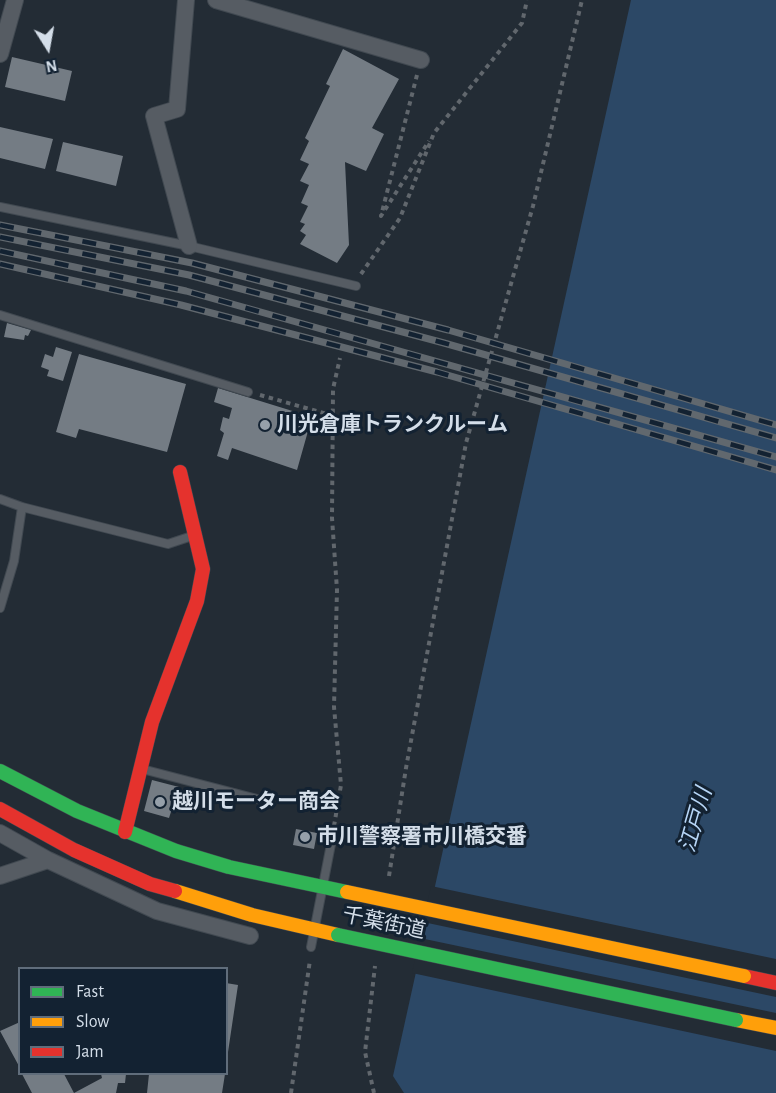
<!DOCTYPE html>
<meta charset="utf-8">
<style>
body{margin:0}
#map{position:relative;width:776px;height:1093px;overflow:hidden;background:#232c35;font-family:"Alegreya Sans",sans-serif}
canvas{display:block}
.legend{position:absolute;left:18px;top:967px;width:210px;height:108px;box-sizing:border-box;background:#132232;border:2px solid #606d7b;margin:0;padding:8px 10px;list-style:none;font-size:18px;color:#d4dee9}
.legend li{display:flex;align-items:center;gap:12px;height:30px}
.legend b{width:30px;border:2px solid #606d7b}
.north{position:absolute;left:18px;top:18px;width:60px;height:60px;-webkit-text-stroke:4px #132232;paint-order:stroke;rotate:169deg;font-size:16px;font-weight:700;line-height:24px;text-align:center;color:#d4dee9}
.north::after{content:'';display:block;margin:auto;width:21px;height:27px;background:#d4dee9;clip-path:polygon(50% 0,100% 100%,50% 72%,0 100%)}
</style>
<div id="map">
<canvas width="776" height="1093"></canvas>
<ul class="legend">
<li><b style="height:8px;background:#30b455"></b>Fast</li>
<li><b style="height:8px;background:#ff9f0a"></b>Slow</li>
<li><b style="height:8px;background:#e5322d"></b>Jam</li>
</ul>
<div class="north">N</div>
</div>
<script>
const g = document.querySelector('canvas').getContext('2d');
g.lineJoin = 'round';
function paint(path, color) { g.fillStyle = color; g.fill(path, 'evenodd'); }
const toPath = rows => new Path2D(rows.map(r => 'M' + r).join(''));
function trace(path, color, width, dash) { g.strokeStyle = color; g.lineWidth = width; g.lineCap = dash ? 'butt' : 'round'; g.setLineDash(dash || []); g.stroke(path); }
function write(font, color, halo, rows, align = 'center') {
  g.font = font + ' "Alegreya Sans","Noto Sans JP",sans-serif'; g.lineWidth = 6; g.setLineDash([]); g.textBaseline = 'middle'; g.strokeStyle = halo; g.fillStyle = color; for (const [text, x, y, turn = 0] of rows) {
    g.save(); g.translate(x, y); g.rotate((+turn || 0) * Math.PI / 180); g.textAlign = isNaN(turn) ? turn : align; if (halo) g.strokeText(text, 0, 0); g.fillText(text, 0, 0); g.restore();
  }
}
paint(toPath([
 [631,0,776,0,776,1093,404,1093,393,1076]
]), '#2c4866');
paint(toPath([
 [431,886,776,959,776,997,423,922],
 [420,938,776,1013,776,1051,412,973]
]), '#232c35');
paint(toPath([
 [343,49,399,79,372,128,384,134,366,171,345,162,349,245,337,263,300,244,306,235,300,231,305,224,300,222,308,206,301,203,309,185,300,181,309,164,300,160,309,141,305,138,330,86,326,84],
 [12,57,72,71,65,101,5,87],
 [0,127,53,139,45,169,0,158],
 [63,142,123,156,116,186,56,171],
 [7,323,31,330,28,336,25,335,24,340,4,337],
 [56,347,72,352,63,381,47,376,49,370,41,367,45,354,53,357],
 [79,354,186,384,167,452,79,429,76,438,56,432],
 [218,388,312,417,297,470,232,448,228,460,217,456,224,433,220,430,223,417,229,419,232,408,214,402],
 [152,780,179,787,169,818,144,811],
 [296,829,317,833,314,849,293,845],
 [226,983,238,985,228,1052,226,1052],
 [20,1022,20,1068,0,1031],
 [22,1074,64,1074,74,1093,102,1078,101,1074,126,1074,125,1083,118,1083,116,1093,32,1093],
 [149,1074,225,1074,222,1093,147,1093]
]), '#747c84');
const lane = toPath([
 [0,207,189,246,356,286],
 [0,315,248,392],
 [0,499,22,507,14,561,0,608],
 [22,507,168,544,192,536],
 [142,769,269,802],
 [311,947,332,839]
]);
const street = toPath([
 [186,0,177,109,154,116,189,246],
 [216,0,421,60],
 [0,54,15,0],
 [0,833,48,860,157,911,250,936],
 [0,876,48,860]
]);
const fast = toPath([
 [0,771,77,811,176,851,229,867,347,892]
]);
const slow = toPath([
 [175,891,252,915,338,935],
 [736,1020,776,1028]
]);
const jam = toPath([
 [0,809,74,850,150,884,175,891],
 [125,832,152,722,197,601,203,569,180,472],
 [744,976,776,983]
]);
trace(lane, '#414951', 10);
trace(street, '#414951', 18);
trace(fast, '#414951', 15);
trace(slow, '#414951', 15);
trace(jam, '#414951', 15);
trace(toPath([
 [417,75,381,216,429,141],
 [361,274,400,218,434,133,522,23,527,0],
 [260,395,334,416],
 [334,826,341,785,334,707,337,590,332,518,333,389,340,358],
 [389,876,406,768,466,443,533,206,582,0],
 [291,1093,310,960],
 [374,1093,365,1052,375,966]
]), '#61676d', 4, [4.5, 4.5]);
trace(lane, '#565c63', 8);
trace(street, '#565c63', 16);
trace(fast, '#30b455', 14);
trace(slow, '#ff9f0a', 14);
trace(jam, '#e5322d', 14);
const rail = toPath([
 [0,225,192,263,448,330,776,425],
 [0,237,189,275,444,343,776,438],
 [0,251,186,291,776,457],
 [0,264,181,305,437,372,776,470]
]);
trace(rail, '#61686e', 7);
trace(rail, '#132232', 4.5, [14]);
const fastBridge = toPath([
 [338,935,736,1020]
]);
const slowBridge = toPath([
 [347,892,744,976]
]);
trace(fastBridge, '#414951', 15, []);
trace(slowBridge, '#414951', 15, []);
trace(fastBridge, '#30b455', 14);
trace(slowBridge, '#ff9f0a', 14);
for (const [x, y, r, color] of [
 [265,425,6,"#96a0aa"],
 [160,802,6,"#96a0aa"],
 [305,837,6,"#96a0aa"]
]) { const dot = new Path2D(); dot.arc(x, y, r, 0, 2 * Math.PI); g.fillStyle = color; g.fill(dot); trace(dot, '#132232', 2); }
write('bold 21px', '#d4dee9', '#132232', [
 ["川光倉庫トランクルーム",277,425],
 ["越川モーター商会",172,802],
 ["市川警察署市川橋交番",317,837]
], 'left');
write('21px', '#d4dee9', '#132232', [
 ["千葉街道",384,923,12]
]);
write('italic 22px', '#b7d6f7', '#132232', [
 ["江戸川",696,820,-74]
]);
</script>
